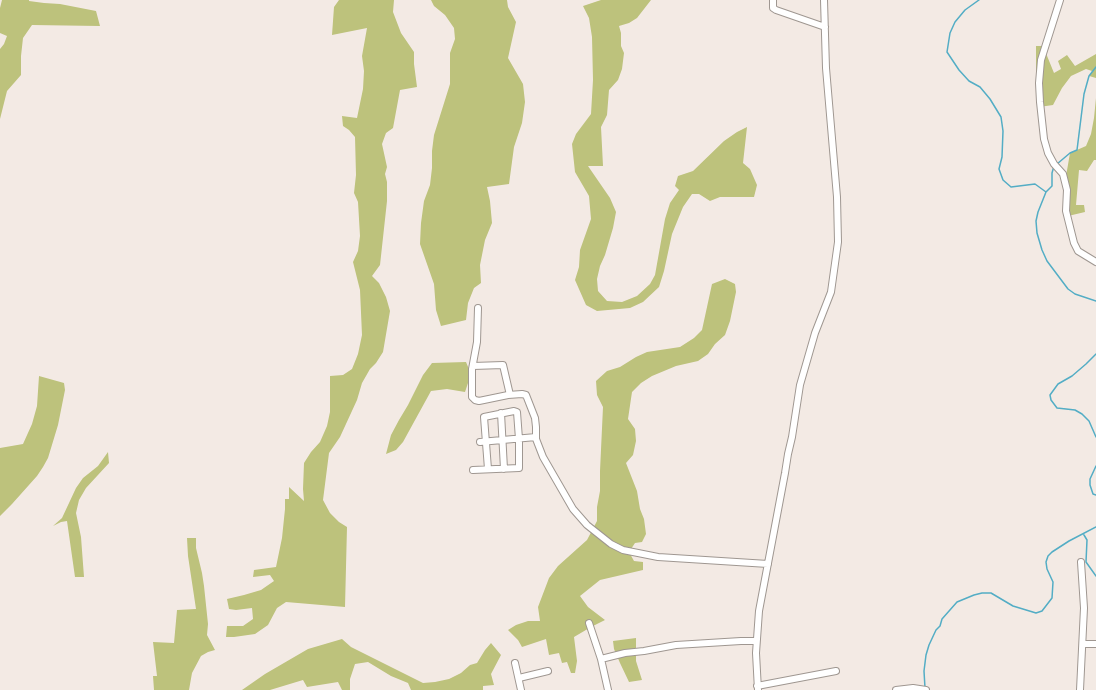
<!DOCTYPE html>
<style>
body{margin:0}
canvas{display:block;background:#f3eae4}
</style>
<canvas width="1096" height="690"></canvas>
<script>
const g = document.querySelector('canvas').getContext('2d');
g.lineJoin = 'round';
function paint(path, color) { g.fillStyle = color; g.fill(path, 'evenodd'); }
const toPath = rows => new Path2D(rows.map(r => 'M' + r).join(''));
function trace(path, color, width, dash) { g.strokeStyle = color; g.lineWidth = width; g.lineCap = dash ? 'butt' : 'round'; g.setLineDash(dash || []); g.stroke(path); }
paint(toPath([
 [2,0,29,0,29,1,44,3,60,4,96,11,100,26,32,25,23,38,21,56,21,75,7,91,0,119,0,49,4,44,7,36,0,33,0,8],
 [339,0,394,0,393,12,401,33,414,52,414,64,417,87,400,90,393,128,386,133,382,144,387,167,385,174,387,182,387,201,380,265,372,276,379,283,386,297,390,311,383,352,376,363,370,369,362,383,357,400,340,437,329,453,323,500,330,513,339,522,347,527,345,607,286,602,277,608,268,625,255,634,234,637,226,637,227,626,243,626,253,619,252,608,236,610,229,609,227,599,244,595,261,590,274,581,270,575,253,577,254,570,276,567,282,538,285,509,285,499,289,499,289,487,304,501,303,489,304,463,311,452,320,442,327,426,330,412,330,376,343,375,352,369,358,354,362,335,360,290,353,262,358,251,360,236,358,202,354,193,356,175,355,137,349,130,343,126,342,116,357,118,363,89,364,71,362,56,367,28,332,35,334,7],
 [431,0,507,0,508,7,516,22,508,58,523,84,525,102,522,123,514,147,509,184,487,187,490,201,492,223,485,240,480,265,481,283,474,288,468,303,466,320,441,326,436,310,434,284,420,244,421,223,424,201,430,185,432,168,432,151,434,135,450,84,450,53,455,39,454,28,445,15,434,6],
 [601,0,651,0,637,18,629,23,619,26,621,33,621,46,624,53,622,69,618,80,609,90,607,115,601,127,603,166,588,166,610,198,616,212,613,228,605,255,600,266,597,279,598,291,607,301,622,302,637,296,650,284,655,275,665,219,670,203,679,190,675,186,678,176,693,171,724,141,737,132,747,127,743,163,750,169,757,185,754,197,720,197,710,201,699,194,692,194,683,207,672,234,664,271,659,287,643,302,630,308,597,311,586,305,575,280,579,267,580,250,591,219,589,196,575,172,572,144,576,134,591,114,593,80,592,37,589,18,583,6],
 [1036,46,1043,46,1054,73,1061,69,1058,61,1067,55,1075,66,1096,54,1096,78,1089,76,1092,71,1086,69,1071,76,1062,88,1053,105,1039,107,1036,73],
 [1096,98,1096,160,1094,160,1087,171,1079,170,1076,205,1084,205,1085,212,1068,216,1065,182,1070,153,1086,146,1091,134,1094,118],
 [725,279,735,284,736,292,730,321,725,335,715,344,708,354,698,361,676,366,652,376,641,383,632,392,628,419,635,429,636,441,633,455,626,463,637,491,640,509,644,519,646,534,642,542,635,543,629,552,634,561,643,562,643,570,600,580,580,596,588,607,605,620,591,627,574,637,577,661,575,673,571,673,567,662,562,663,559,653,549,655,546,639,522,647,518,640,508,630,516,625,528,621,540,621,538,607,549,578,558,566,587,540,597,521,597,507,600,491,600,471,603,407,597,395,596,381,607,371,620,367,636,357,647,352,680,347,694,338,702,330,712,284],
 [466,362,471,374,465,392,447,389,431,391,403,442,396,450,386,454,391,435,399,420,408,405,423,375,432,363],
 [39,376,64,383,65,390,58,425,48,458,43,467,37,476,12,504,0,516,0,448,23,444,32,424,37,406],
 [108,452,109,463,86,488,79,500,76,513,81,537,84,577,75,577,67,521,61,522,53,526,62,518,76,488,83,478,98,466],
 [187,538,196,538,196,548,202,573,204,586,208,624,207,635,215,650,208,652,201,656,192,673,189,690,154,690,153,676,157,676,153,642,174,643,177,610,196,609,188,556],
 [636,638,636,661,642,680,629,682,620,663,614,649,613,641],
 [342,639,351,647,423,683,435,682,449,679,461,673,470,665,477,663,485,650,491,643,501,655,491,674,494,685,483,686,483,690,411,690,408,683,391,676,368,662,355,664,350,679,350,690,342,690,338,682,307,687,303,680,270,690,242,690,265,674,308,649]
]), '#bdc27c');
trace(toPath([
 [979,0,965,10,955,22,950,33,947,52,959,70,969,81,980,87,990,99,1001,117,1003,131,1002,157,999,169,1003,180,1011,187,1035,184,1046,192],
 [1057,164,1070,153,1077,150,1084,94,1089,76,1096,67],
 [1054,166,1052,173,1052,186,1046,192,1038,212,1036,221,1037,233,1042,250,1047,261,1068,289,1075,294,1096,301],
 [1096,354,1086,364,1072,376,1058,384,1050,395,1051,400,1057,408,1075,410,1082,414,1089,421,1096,437],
 [1096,466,1090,479,1090,485,1093,494,1096,495],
 [1084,535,1087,540,1086,562,1096,576],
 [925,688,924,671,926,655,929,645,936,630,940,626,942,619,957,602,974,595,982,593,991,593,1013,606,1036,613,1042,611,1052,598,1053,582,1047,569,1046,562,1048,556,1052,552,1069,541,1096,527]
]), '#53adc5', 1.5);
const street = toPath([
 [773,0,773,8,776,10,825,27],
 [1060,0,1041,60,1039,83,1040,102,1044,139,1048,153,1054,164,1063,174,1067,190,1066,211,1074,243,1078,251,1096,262],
 [478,308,477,342,472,369,472,397,475,400,479,401,508,395,522,394,526,395,535,418,536,427,536,439,543,457,573,509,587,525,611,544,623,550,658,557,768,564],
 [473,366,503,365,510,395],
 [501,413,504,469],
 [480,442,536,437],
 [473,470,519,468,519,439,517,412,514,411,484,417,488,469],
 [589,623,601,659,608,690],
 [1083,644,1096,644],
 [601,659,625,653,644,651,676,645,741,641,756,641],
 [515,663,521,690],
 [519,678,548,671],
 [757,686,836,671],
 [758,690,756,653,759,611,785,473,788,454,792,437,800,385,815,333,831,292,838,242,837,197,826,68,824,0],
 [896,690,913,688,926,690],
 [1080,690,1084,608,1081,562]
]);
trace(street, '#9f9791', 8);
trace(street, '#fff', 6);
</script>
